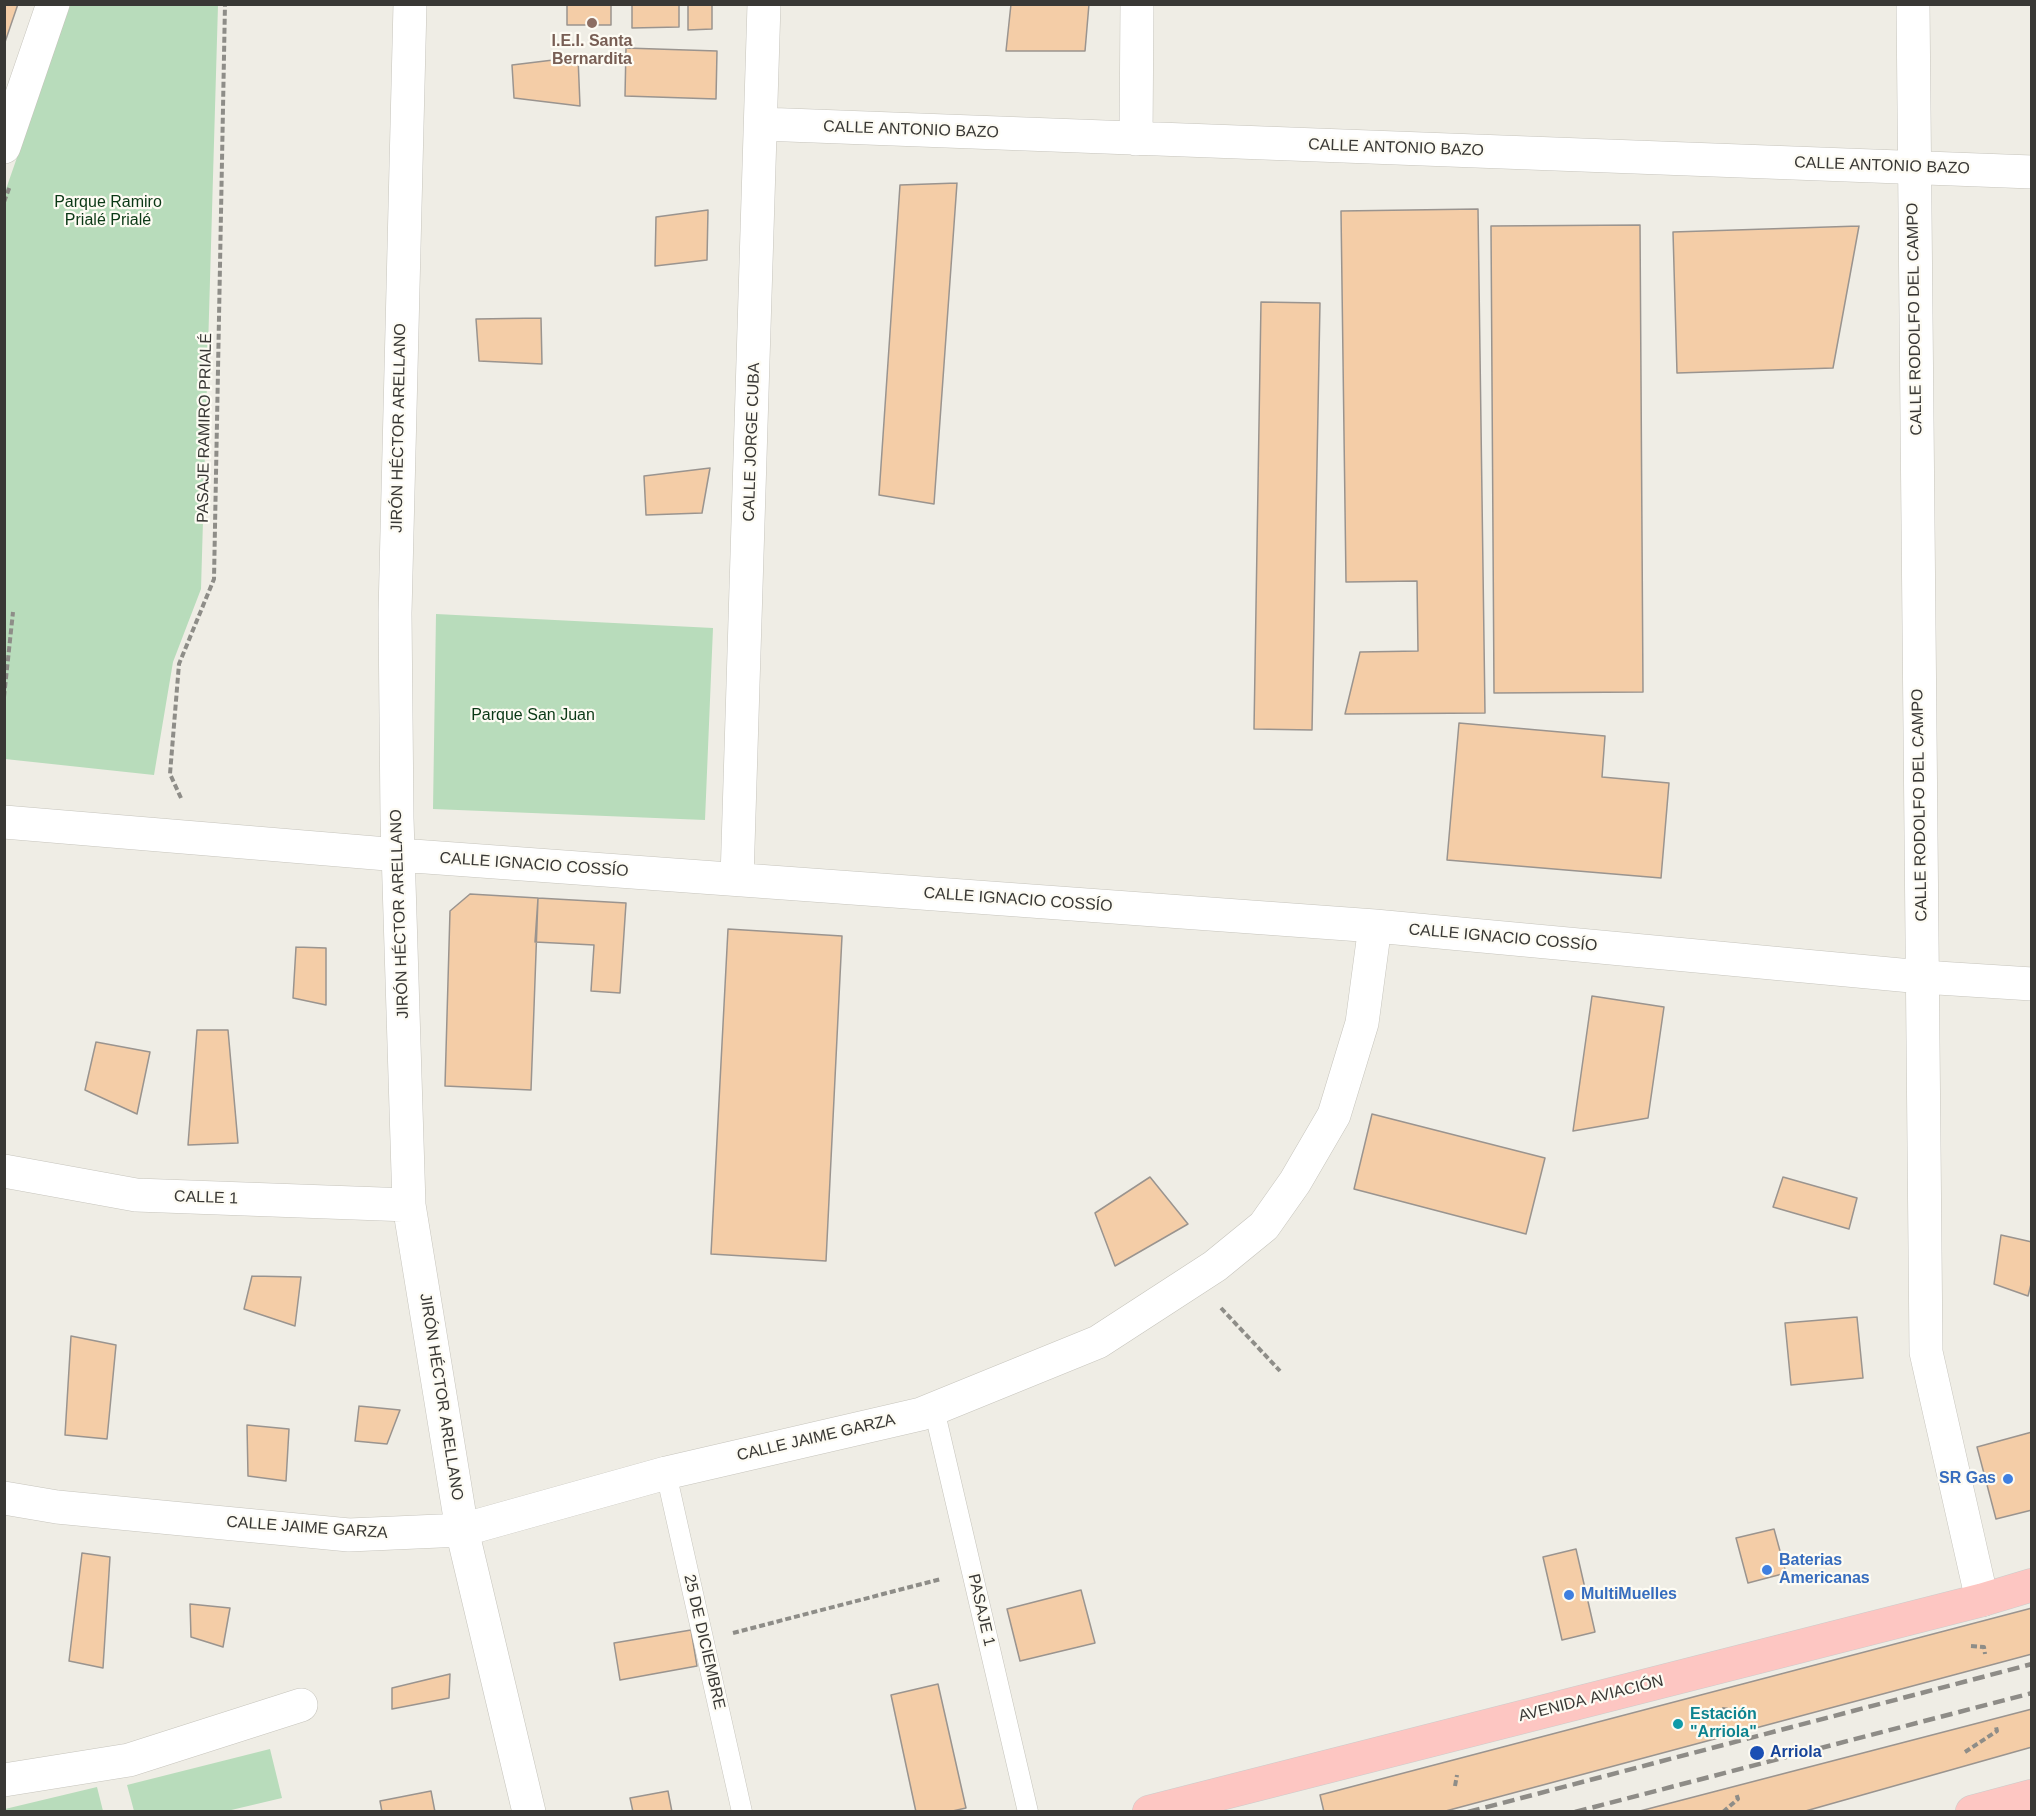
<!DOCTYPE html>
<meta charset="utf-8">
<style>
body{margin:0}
#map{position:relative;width:2036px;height:1816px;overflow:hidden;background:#efede5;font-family:Arial,sans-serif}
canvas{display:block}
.frame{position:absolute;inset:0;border:6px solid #393835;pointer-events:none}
</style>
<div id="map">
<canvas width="2036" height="1816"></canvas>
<div class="frame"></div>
</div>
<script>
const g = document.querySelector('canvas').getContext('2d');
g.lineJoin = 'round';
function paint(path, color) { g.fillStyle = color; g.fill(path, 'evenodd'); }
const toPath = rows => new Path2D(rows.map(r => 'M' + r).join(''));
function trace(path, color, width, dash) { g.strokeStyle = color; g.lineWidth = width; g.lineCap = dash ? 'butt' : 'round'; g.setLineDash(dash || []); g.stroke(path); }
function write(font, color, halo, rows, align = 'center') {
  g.font = font + ' Arial,sans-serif'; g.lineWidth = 4.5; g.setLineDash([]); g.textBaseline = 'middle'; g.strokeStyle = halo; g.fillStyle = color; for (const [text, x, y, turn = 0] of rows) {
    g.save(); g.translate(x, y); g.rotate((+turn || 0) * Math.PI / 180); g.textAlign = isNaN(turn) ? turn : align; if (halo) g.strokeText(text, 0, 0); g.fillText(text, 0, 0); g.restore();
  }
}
paint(toPath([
 [70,5,218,5,201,589,173,662,154,775,5,759,5,192],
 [436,614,713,628,705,820,433,809],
 [270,1749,282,1798,227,1811,134,1811,127,1785],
 [97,1787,103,1811,5,1811,5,1809]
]), '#b8dcbb');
const building = toPath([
 [4,4,18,4,4,45,4,4],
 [567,4,611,4,611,25,567,25,567,4],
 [632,4,679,4,679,27,632,28,632,4],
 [688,4,712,4,712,29,688,30,688,4],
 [1011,4,1089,4,1085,51,1006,51,1011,4],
 [626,48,717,51,716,99,625,96,626,48],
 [578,57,580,106,514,98,512,65,578,57],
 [957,183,934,504,879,495,900,185,957,183],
 [1478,209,1485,713,1345,714,1360,652,1418,651,1417,581,1346,582,1341,211,1478,209],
 [708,210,707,260,655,266,656,217,708,210],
 [1640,225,1643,692,1494,693,1491,226,1640,225],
 [1859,226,1833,368,1677,373,1673,232,1859,226],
 [1261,302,1320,303,1312,730,1254,729,1261,302],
 [541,318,542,364,479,361,476,319,541,318],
 [710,468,702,513,646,515,644,476,710,468],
 [1459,723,1605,736,1602,777,1669,783,1661,878,1447,860,1459,723],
 [470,894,538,898,531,1090,445,1086,450,911,470,894],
 [538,898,626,903,620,993,591,991,594,945,535,942,538,898],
 [728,929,842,936,826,1261,711,1254,728,929],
 [296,947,326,948,326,1005,293,998,296,947],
 [1592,996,1664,1007,1648,1118,1573,1131,1592,996],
 [197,1030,228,1030,238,1143,188,1145,197,1030],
 [96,1042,150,1052,137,1114,85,1090,96,1042],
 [1372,1114,1545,1158,1526,1234,1354,1189,1372,1114],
 [1150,1177,1188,1224,1115,1266,1095,1213,1150,1177],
 [1783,1177,1857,1198,1849,1229,1773,1207,1783,1177],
 [2001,1235,2032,1242,2032,1280,2028,1296,1994,1284,2001,1235],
 [252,1276,301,1277,295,1326,244,1309,252,1276],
 [1857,1317,1863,1378,1791,1385,1785,1323,1857,1317],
 [71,1336,116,1345,107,1439,65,1435,71,1336],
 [359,1406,400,1410,387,1444,355,1441,359,1406],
 [247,1425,289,1429,286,1481,248,1476,247,1425],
 [2032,1432,2032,1510,1996,1519,1977,1447,2032,1432],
 [1774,1529,1786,1573,1748,1583,1736,1538,1774,1529],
 [1576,1549,1595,1632,1562,1640,1543,1557,1576,1549],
 [82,1553,110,1557,103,1668,69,1661,82,1553],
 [1081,1590,1095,1643,1020,1661,1007,1609,1081,1590],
 [190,1604,230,1608,223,1647,191,1637,190,1604],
 [2032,1608,2032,1654,1442,1812,1324,1812,1320,1795,2032,1608],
 [691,1630,697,1666,620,1680,614,1643,691,1630],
 [450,1674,449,1698,392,1709,392,1688,450,1674],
 [938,1684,966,1808,948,1812,916,1812,891,1695,938,1684],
 [2032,1709,2032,1747,1802,1812,1636,1812,2032,1709],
 [431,1791,435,1812,382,1812,380,1801,431,1791],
 [668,1791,672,1812,633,1812,630,1798,668,1791]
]);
paint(building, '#f4cda7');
trace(building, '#9a948f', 1.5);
const service = toPath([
 [934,1409,1028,1812],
 [666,1473,742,1812]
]);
const minor = toPath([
 [410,4,395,613,397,818,409,1205,462,1530,529,1812],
 [1913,4,1926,1352,1982,1600],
 [761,124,2032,172],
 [1136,139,1137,4],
 [4,147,53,4],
 [4,822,399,855,1375,926,1922,977,2032,984],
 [737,879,764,4],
 [4,1171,136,1195,409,1205],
 [4,1498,57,1507,349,1535,462,1530,666,1473,921,1414,1098,1342,1215,1266,1264,1226,1295,1182,1334,1115,1362,1023,1375,926],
 [4,1780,129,1760,301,1705]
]);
const primary = toPath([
 [1149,1812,1982,1600,2032,1585],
 [1972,1812,2032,1796]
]);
trace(service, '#c6c4bc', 21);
trace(minor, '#c6c4bc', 34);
trace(primary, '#cccbca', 34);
trace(toPath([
 [4,202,10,186],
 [4,697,13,612],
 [181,798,170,774,179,664,214,579,225,4],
 [1221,1308,1280,1371],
 [733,1633,941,1579],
 [1971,1646,1984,1647,1985,1654],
 [1722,1709,1729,1710,1731,1717],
 [1965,1752,1997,1731,1996,1727],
 [1455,1786,1457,1775],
 [1723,1812,1738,1799,1736,1793]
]), '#8e8d88', 4, [6, 3]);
trace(service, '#fff', 20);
trace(minor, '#fff', 33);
trace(primary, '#fdc6c2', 33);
trace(toPath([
 [1468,1812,2032,1664],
 [1575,1812,2032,1693]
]), '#8e8c87', 4.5, [12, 6]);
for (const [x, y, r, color] of [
 [592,23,6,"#8d6e63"],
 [2008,1479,6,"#3f7fe0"],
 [1767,1570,6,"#3f7fe0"],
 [1569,1595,6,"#3f7fe0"],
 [1678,1724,6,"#0f9aa8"],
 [1757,1753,8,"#1a4fb4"]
]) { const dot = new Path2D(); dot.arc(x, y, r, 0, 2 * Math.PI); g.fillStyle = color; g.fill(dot); trace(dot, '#fdfbf3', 2); }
write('bold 16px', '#785e54', '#fdfbf3', [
 ["I.E.I. Santa",592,42],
 ["Bernardita",592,60]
]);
write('16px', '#393835', '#fdfbf3', [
 ["CALLE ANTONIO BAZO",911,130,2],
 ["CALLE ANTONIO BAZO",1396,148,2],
 ["CALLE ANTONIO BAZO",1882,166,2],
 ["CALLE RODOLFO DEL CAMPO",1915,319,-91],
 ["PASAJE RAMIRO PRIALÉ",205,428,-89],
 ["JIRÓN HÉCTOR ARELLANO",399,428,-89],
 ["CALLE JORGE CUBA",752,442,-88],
 ["CALLE RODOLFO DEL CAMPO",1920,805,-91],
 ["CALLE IGNACIO COSSÍO",534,865,4],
 ["CALLE IGNACIO COSSÍO",1018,900,4],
 ["JIRÓN HÉCTOR ARELLANO",400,914,-92],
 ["CALLE IGNACIO COSSÍO",1503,938,5],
 ["CALLE 1",206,1198,2],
 ["JIRÓN HÉCTOR ARELLANO",441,1397,81],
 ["CALLE JAIME GARZA",816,1438,-13],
 ["CALLE JAIME GARZA",307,1528,4],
 ["PASAJE 1",981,1610,77],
 ["25 DE DICIEMBRE",704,1642,77],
 ["AVENIDA AVIACIÓN",1591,1699,-14]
]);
write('16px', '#0a3815', '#fdfbf3', [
 ["Parque Ramiro",108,203],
 ["Prialé Prialé",108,221],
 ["Parque San Juan",533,716]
]);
write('bold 16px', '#366cbe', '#fdfbf3', [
 ["SR Gas",1996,1479,"right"],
 ["Baterias",1779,1561],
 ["Americanas",1779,1579],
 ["MultiMuelles",1581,1595]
], 'left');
write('bold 16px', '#0d838f', '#fdfbf3', [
 ["Estación",1690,1715],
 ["\"Arriola\"",1690,1733]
], 'left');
write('bold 16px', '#164399', '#fdfbf3', [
 ["Arriola",1770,1753]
], 'left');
</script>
